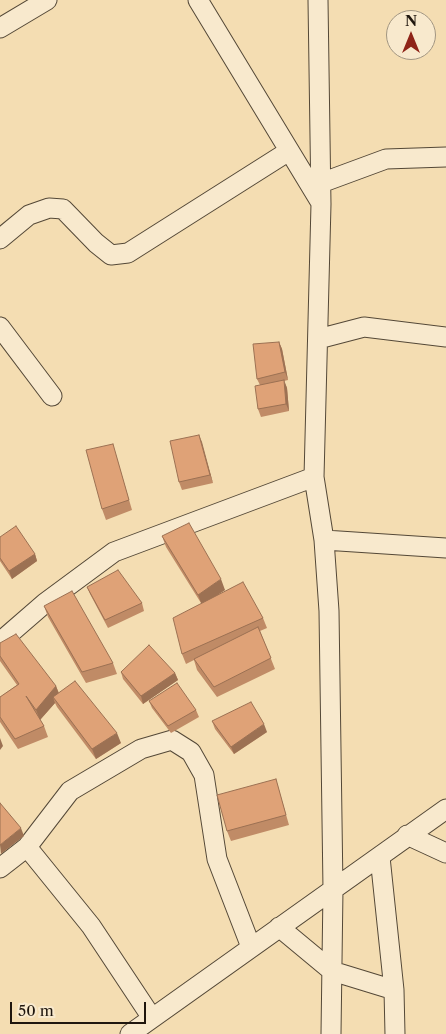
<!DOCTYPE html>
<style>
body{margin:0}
#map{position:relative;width:446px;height:1034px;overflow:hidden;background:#f4ddb2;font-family:"Libre Caslon Text",serif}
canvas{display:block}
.north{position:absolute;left:386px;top:10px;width:50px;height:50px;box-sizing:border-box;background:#f8e9cd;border:1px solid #a19581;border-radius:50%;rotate:0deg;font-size:14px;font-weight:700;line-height:20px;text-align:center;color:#1f160e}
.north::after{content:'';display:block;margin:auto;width:18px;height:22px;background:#8f2418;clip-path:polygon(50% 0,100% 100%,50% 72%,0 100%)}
.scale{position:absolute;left:10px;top:1002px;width:136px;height:22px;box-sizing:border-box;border:2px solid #1f160e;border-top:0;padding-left:6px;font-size:15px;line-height:18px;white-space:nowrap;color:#1f160e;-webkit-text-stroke:4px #f8e9cd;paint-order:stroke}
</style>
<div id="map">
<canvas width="446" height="1034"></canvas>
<div class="north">N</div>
<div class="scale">50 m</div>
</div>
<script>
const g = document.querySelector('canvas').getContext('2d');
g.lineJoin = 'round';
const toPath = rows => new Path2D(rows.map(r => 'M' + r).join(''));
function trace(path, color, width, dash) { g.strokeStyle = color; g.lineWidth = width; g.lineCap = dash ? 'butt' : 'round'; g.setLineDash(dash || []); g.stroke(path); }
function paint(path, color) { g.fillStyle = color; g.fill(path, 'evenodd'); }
const street = toPath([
 [198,0,321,203],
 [318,0,321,204,314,477,324,540,329,611,333,889,331,1034],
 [0,28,47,0],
 [321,183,386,159,446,157],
 [0,239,29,215,49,208,63,209,96,243,111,255,128,253,289,151],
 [0,327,52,396],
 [318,339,364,327,446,337],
 [324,540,446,548],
 [0,642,45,603,114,552,314,477],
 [407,835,446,853],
 [27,847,91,926,152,1018],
 [380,857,394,990,395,1034],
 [0,868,27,847,70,791,141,749,172,740,191,752,204,775,217,859,251,947],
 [279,927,332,971,394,990],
 [130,1034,446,809]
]);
trace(street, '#544837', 21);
trace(street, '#f8e9cd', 19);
paint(toPath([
 [279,342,282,349,288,380,284,381,287,388,289,411,261,417,258,409,260,385,257,379],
 [199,435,213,483,182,490,179,482],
 [116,455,132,510,106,520,102,509],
 [162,536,225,590,219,594,263,618,267,628,260,631,275,669,217,697,197,670,194,660,186,664,182,654,201,603,166,547],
 [0,537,35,554,37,561,12,579,0,561],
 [87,587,142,603,144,611,108,628,90,594],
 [44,606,113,663,117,674,86,683,48,617],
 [0,643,56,686,59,693,121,743,96,759,57,707,55,703,40,720,44,726,48,737,18,749,0,722,0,697,17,685,0,661],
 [121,672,175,673,178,680,143,704,123,679],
 [149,701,196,710,199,717,171,733,152,708],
 [212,721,267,732,234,754,215,729],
 [276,779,279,790,289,825,231,841,227,831]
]), '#c08b66');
paint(toPath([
 [279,342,282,349,288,380,285,372],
 [284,380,287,388,289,411,286,404],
 [199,435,202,442,213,483,210,475],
 [35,554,37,561,12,579,9,571],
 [221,579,225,590,202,605,198,595],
 [175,673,178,680,143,704,141,696],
 [56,686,60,697,53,697,55,703,40,720,36,710],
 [264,724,267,732,234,754,231,747],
 [117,733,121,743,96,759,92,749],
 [0,738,3,746,0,750],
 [21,828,24,836,1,854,0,845]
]), '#9c7153');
const building = toPath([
 [279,342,285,372,257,379,253,344,279,342],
 [284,380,286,404,258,409,255,386,284,380],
 [199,435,210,475,179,482,170,441,199,435],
 [113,444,129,500,102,509,86,450,113,444],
 [189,523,221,579,198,595,162,536,189,523],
 [16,526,35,554,9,571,0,558,0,537,16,526],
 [118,570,142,603,105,620,87,587,118,570],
 [243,582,263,618,182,654,173,618,243,582],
 [72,591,113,663,82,672,44,606,72,591],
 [258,627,271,658,214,687,194,659,258,627],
 [16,634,56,686,36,710,26,696,44,726,15,739,0,717,0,697,19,684,0,656,0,643,16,634],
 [149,645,175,673,141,696,121,672,149,645],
 [75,681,117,733,92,749,53,697,75,681],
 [177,683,196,710,168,726,149,701,177,683],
 [251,702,264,724,231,747,212,721,251,702],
 [276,779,286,815,227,831,217,795,276,779],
 [0,803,21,828,0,845,0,803]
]);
paint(building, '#dfa277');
trace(building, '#9c7153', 1);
</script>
